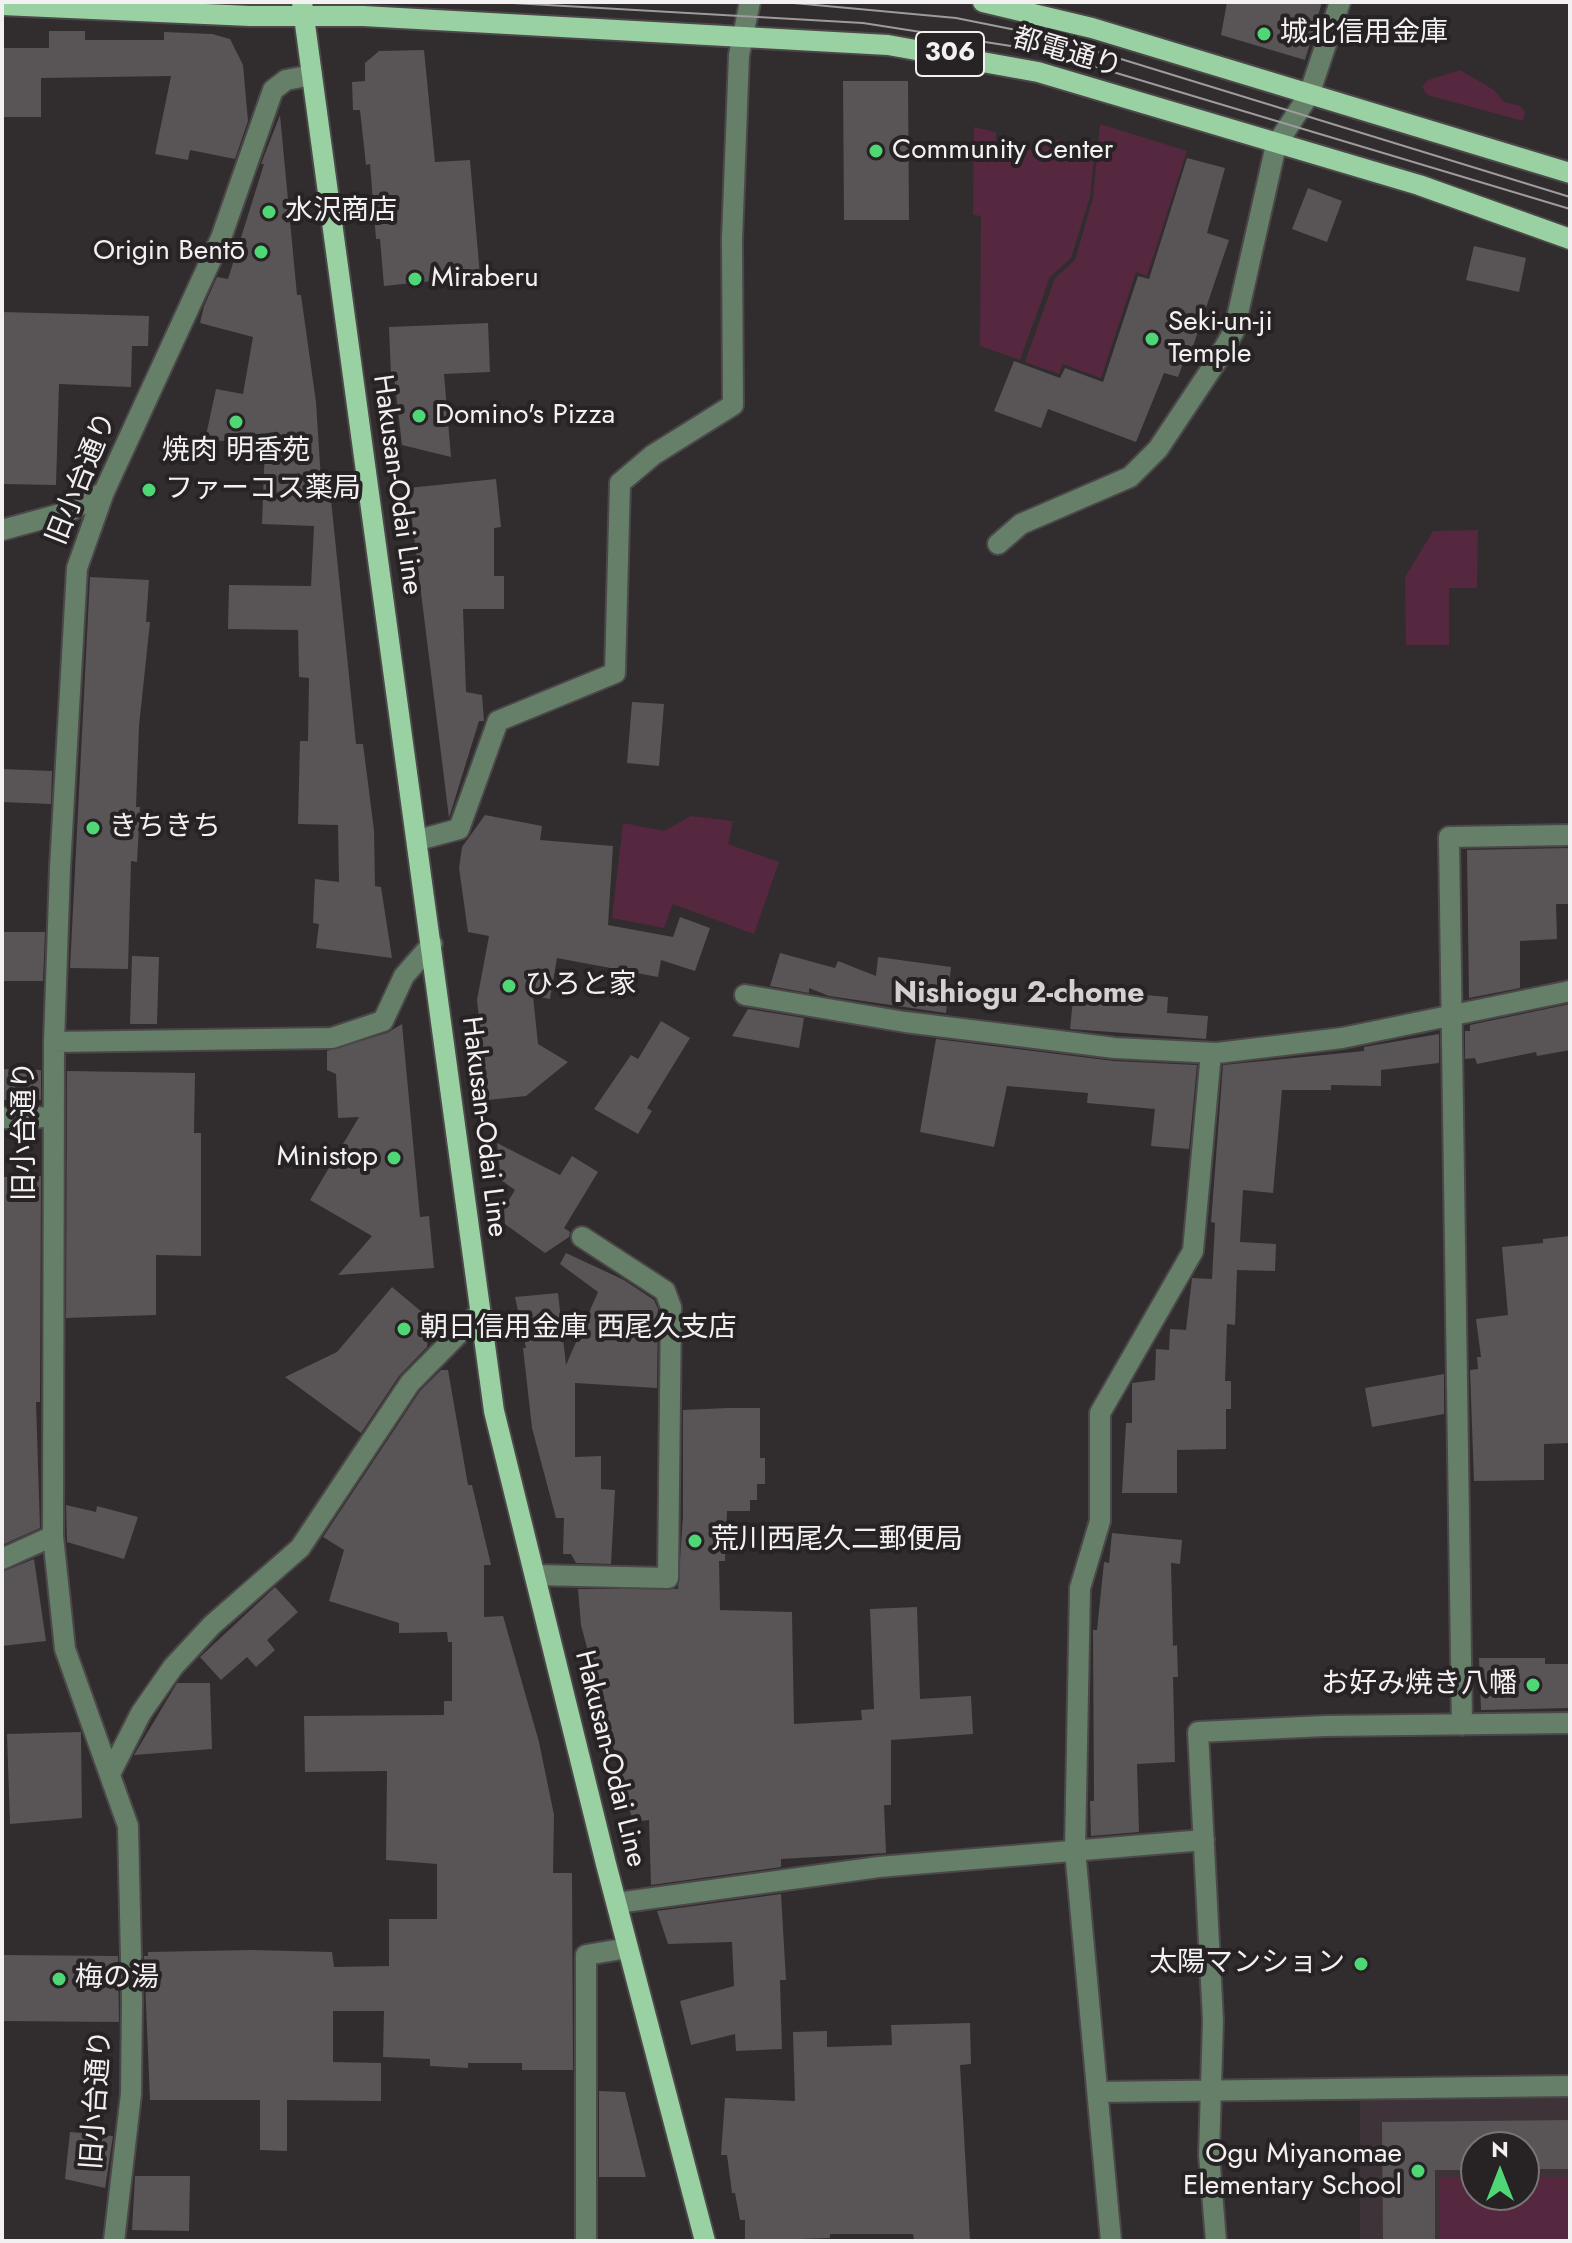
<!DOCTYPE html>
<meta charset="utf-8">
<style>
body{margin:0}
#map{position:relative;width:1572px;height:2243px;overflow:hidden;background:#312c2e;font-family:Jost,sans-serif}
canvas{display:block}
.frame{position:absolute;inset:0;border:4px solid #f3f0f1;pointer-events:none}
.north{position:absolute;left:1460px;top:2131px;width:80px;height:80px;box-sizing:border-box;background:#272224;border:2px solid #797476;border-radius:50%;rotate:0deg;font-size:22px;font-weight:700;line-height:32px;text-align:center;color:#f3f0f1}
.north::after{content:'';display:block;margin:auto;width:28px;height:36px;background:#4fd675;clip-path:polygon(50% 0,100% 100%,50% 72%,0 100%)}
</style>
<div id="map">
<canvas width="1572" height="2243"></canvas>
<div class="frame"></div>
<div class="north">N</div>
</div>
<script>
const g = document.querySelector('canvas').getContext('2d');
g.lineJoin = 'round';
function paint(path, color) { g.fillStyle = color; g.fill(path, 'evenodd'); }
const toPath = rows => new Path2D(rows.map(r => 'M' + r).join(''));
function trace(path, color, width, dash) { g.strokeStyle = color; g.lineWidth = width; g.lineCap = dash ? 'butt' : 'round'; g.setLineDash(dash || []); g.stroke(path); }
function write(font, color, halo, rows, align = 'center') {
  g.font = font + ' Jost,"Noto Sans JP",sans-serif'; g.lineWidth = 8; g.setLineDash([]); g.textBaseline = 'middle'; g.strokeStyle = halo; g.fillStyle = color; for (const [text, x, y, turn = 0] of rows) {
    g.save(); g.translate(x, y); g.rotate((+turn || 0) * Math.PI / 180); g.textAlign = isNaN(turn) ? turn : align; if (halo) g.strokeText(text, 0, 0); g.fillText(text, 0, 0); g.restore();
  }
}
paint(toPath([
 [1570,2094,1570,2241,1360,2241,1360,2095],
 [1476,2147,1524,2147,1524,2195,1476,2195]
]), '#3e3338');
paint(toPath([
 [1460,70,1494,90,1504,102,1520,106,1525,112,1523,121,1427,95,1422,87,1428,80],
 [1100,124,1187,151,1147,276,1136,272,1101,378,1063,364,1059,374,1025,362,1055,278,1075,260,1093,198],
 [974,127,996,132,996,149,1041,150,1042,136,1095,150,1090,197,1071,258,1050,277,1020,360,980,346,981,216,973,215],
 [1478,530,1477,588,1449,588,1449,645,1406,645,1405,577,1433,531],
 [691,816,733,821,728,844,779,862,754,934,673,904,664,928,612,918,623,823,664,831],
 [1524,2177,1568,2177,1568,2241,1440,2241,1439,2178,1476,2178,1476,2195,1524,2195]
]), '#55283f');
paint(toPath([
 [1227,2,1322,2,1305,60,1221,35],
 [49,31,85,31,85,40,164,40,164,32,212,34,230,39,243,65,248,121,235,159,190,150,188,160,155,154,171,76,41,78,41,117,2,117,2,48,49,48],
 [424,50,435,162,470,160,480,276,384,286,380,239,376,239,370,164,366,165,360,110,353,110,352,82,365,81,365,63,379,51],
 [843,81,908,81,909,220,844,220],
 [280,115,297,295,301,295,316,402,321,480,329,480,356,744,363,744,374,830,375,886,381,887,392,958,316,948,319,924,313,923,315,879,339,882,338,825,298,824,300,741,308,741,309,678,299,677,298,630,228,629,229,585,311,586,314,526,262,524,265,443,205,440,216,389,243,394,253,337,200,323,204,306,217,277,228,279,264,164,261,164],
 [1187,158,1225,168,1207,233,1229,240,1188,361,1184,361,1178,377,1164,373,1136,442,1048,409,1041,428,994,411,1014,361,1060,378,1065,368,1103,382,1138,276,1149,279],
 [1308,188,1342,201,1327,242,1292,229],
 [1474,246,1526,258,1519,292,1466,280],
 [2,312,149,316,148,346,132,346,131,387,59,384,56,485,2,484],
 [488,323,490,372,444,374,451,457,402,445,394,376,391,376,389,327],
 [496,479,501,527,494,528,494,576,504,576,504,609,463,609,466,692,482,695,484,721,479,721,449,818,408,488],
 [90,577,149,580,146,622,150,622,139,726,136,807,140,807,137,862,131,861,128,969,70,968],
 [632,702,664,704,659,766,627,763],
 [2,769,52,771,51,804,2,802],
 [485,815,542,826,540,840,613,846,608,925,673,937,680,917,710,928,695,971,661,960,658,977,557,958,550,999,533,996,538,1044,568,1062,526,1096,488,1100,477,1000,489,936,468,932,459,868,462,847],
 [1570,848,1570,904,1556,904,1557,939,1520,941,1520,988,1469,998,1467,850],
 [2,932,45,932,43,981,2,981],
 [780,953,835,968,838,961,876,976,878,957,951,967,946,1013,829,996,809,988,809,993,770,986],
 [132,956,159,957,157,1024,130,1024],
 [1074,989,1168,997,1167,1013,1208,1016,1206,1039,1070,1029],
 [1570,1004,1570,1050,1537,1056,1536,1052,1477,1064,1475,1058,1465,1059,1465,1031,1470,1031,1470,1025],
 [748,1009,804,1018,799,1048,732,1036],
 [661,1021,690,1038,647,1108,652,1111,638,1134,594,1109,631,1055,638,1059],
 [402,1024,420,1217,429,1216,434,1268,338,1275,372,1236,310,1200,359,1117,338,1118,336,1074,327,1070,327,1051,387,1033],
 [1439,1034,1439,1063,1381,1070,1381,1086,1331,1085,1331,1090,1282,1090,1273,1193,1243,1190,1240,1242,1276,1244,1275,1271,1237,1270,1235,1325,1227,1324,1225,1381,1231,1381,1231,1409,1226,1409,1226,1449,1177,1450,1177,1493,1122,1493,1126,1423,1132,1423,1132,1383,1155,1380,1156,1349,1169,1350,1170,1329,1186,1330,1192,1278,1212,1279,1215,1223,1211,1222,1223,1065,1364,1051,1364,1047],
 [936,1039,1114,1061,1197,1065,1189,1149,1151,1146,1155,1109,1087,1103,1088,1093,1007,1086,994,1147,920,1132],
 [2,1069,41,1070,41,1100,2,1100],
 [67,1071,195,1073,194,1133,201,1133,201,1256,156,1255,156,1315,66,1318],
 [497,1143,560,1175,572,1156,598,1172,564,1228,570,1232,569,1237,545,1253,505,1224,504,1208,515,1190,501,1180],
 [41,1176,40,1394,40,1402,36,1402,40,1528,2,1545,2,1177],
 [1570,1236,1570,1443,1544,1444,1544,1480,1474,1481,1470,1370,1478,1369,1477,1357,1481,1357,1476,1319,1508,1315,1502,1247,1543,1243,1543,1239],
 [566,1253,624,1280,654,1300,658,1309,657,1388,575,1383,575,1457,601,1456,601,1489,615,1490,611,1564,576,1563,571,1554,563,1554,564,1518,556,1518,532,1428,523,1348,526,1348,515,1297,558,1293,566,1365,598,1292,560,1264],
 [392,1287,429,1318,427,1347,399,1376,361,1433,285,1377,337,1352],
 [441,1370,448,1370,468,1485,472,1485,491,1565,484,1565,484,1617,503,1616,539,1742,554,1815,553,1873,572,1873,573,2070,522,2070,522,2063,468,2063,468,2068,430,2066,430,2059,383,2057,384,2011,333,2011,333,2062,381,2063,381,2101,287,2100,287,2151,260,2150,260,2100,150,2100,144,1956,148,1956,148,1952,252,1950,332,1952,334,1967,389,1966,389,1919,437,1919,437,1864,386,1860,387,1771,305,1772,304,1716,444,1715,444,1701,452,1701,452,1642,448,1642,447,1632,399,1633,399,1623,329,1601,344,1550,323,1537,420,1391],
 [1444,1374,1444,1414,1372,1427,1365,1388],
 [728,1408,760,1408,760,1458,765,1458,765,1484,757,1484,757,1500,750,1500,750,1511,727,1511,725,1561,719,1561,720,1610,792,1612,794,1724,862,1720,861,1710,874,1709,870,1609,917,1607,920,1699,971,1696,973,1734,891,1740,891,1805,884,1805,886,1853,781,1859,781,1867,651,1885,649,1820,633,1822,581,1625,578,1589,678,1589,683,1516,683,1410],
 [66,1505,96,1512,97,1506,138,1517,124,1559,67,1542],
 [1112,1533,1182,1540,1180,1564,1171,1563,1173,1646,1177,1645,1178,1677,1173,1677,1175,1762,1137,1764,1139,1832,1091,1836,1090,1801,1094,1801,1093,1630,1097,1630,1104,1562,1109,1563],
 [34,1559,46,1641,2,1646,2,1572],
 [275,1587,298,1612,267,1640,275,1650,256,1667,247,1657,221,1680,200,1657],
 [1479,1658,1545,1658,1545,1664,1570,1664,1570,1708,1481,1710],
 [177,1683,210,1683,212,1749,134,1755],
 [81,1732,82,1818,10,1824,7,1734],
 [781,1894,786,1980,780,1980,782,2049,736,2051,735,2034,691,2045,680,2001,734,1986,732,1942,668,1944,657,1911],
 [2,1955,118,1956,119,2022,2,2021],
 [970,2023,971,2064,960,2065,970,2241,914,2241,913,2234,830,2234,830,2238,745,2241,745,2220,740,2220,735,2193,732,2193,727,2155,721,2155,725,2098,795,2101,793,2032,827,2031,827,2047,892,2045,891,2025],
 [599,2091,625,2092,646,2177,599,2177],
 [1570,2120,1570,2169,1524,2169,1524,2147,1476,2147,1476,2170,1435,2170,1435,2241,1383,2241,1382,2122],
 [70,2132,113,2136,105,2188,65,2179],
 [135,2176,190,2176,189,2231,132,2230]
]), '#595456');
const minor = toPath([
 [2,530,68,512,104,492],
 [998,544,1021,524,1130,477,1158,449,1216,362,1234,331,1276,145,1309,95,1340,2],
 [418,840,459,829,498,721,615,673,620,483,653,455,733,405,732,239,739,55,750,2],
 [745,995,905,1022,1027,1037,1115,1048,1217,1053,1342,1038,1570,991],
 [54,1042,332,1038,383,1021,404,976,432,944],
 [2,1118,54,1117],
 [2,1559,53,1536],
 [535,1575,668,1578,671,1307,665,1291,582,1237],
 [1462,1725,1449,837,1570,835],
 [111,1772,141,1713,173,1667,212,1625,300,1548,410,1383,479,1313],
 [617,1903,879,1867,1204,1840],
 [1098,2092,1570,2086],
 [114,2241,131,2094,132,2001,128,1826,65,1649,53,1536,54,1042,60,868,77,568,104,492,221,238,273,90,286,80,312,75],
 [586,2241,586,1955,628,1948],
 [1111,2241,1075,1850,1080,1588,1100,1521,1100,1413,1193,1251,1211,1053],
 [1216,2241,1209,2155,1213,2020,1198,1732,1325,1726,1570,1723]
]);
const major = toPath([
 [302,2,494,1411,606,1864,705,2241],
 [983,2,1092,28,1570,173],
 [2,5,250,16,363,16,888,45,1038,72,1419,185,1570,239]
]);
trace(minor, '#4c4749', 24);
trace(major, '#4c4749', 24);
trace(minor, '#657f69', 20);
trace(major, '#9ad1a3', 20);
trace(toPath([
 [495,2,863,23,1043,51,1570,209],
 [783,2,956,18,1046,36,1570,197]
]), '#9e9b9c', 2);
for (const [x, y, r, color] of [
 [1264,34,8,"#4fd675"],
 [876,151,8,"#4fd675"],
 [269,212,8,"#4fd675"],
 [261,252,8,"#4fd675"],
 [415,279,8,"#4fd675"],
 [1152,339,8,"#4fd675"],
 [419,416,8,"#4fd675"],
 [236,422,8,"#4fd675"],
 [149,490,8,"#4fd675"],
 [93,828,8,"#4fd675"],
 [509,986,8,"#4fd675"],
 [394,1158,8,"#4fd675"],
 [404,1329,8,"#4fd675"],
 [695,1541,8,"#4fd675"],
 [1533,1685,8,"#4fd675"],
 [1361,1964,8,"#4fd675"],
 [59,1979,8,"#4fd675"],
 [1418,2171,8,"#4fd675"]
]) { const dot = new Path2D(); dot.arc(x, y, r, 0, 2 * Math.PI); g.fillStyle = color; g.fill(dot); trace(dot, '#272224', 3); }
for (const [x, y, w] of [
 [950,54,68]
]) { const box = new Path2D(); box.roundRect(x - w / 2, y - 22, w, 44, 6); g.fillStyle = '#272224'; g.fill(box); trace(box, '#f3f0f1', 2); }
write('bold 26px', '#f3f0f1', null, [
 ["306",950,54]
]);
write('28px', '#f3f0f1', '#272224', [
 ["城北信用金庫",1280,34],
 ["Community Center",892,151],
 ["水沢商店",285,212],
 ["Origin Bentō",245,252,"right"],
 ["Miraberu",431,279],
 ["Seki-un-ji",1168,323],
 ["Temple",1168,355],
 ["Domino's Pizza",435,416],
 ["焼肉 明香苑",236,452,"center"],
 ["ファーコス薬局",165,490],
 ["きちきち",109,828],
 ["ひろと家",525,986],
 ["Ministop",378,1158,"right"],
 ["朝日信用金庫 西尾久支店",420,1329],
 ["荒川西尾久二郵便局",711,1541],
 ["お好み焼き八幡",1517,1685,"right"],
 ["太陽マンション",1345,1964,"right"],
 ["梅の湯",75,1979],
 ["Ogu Miyanomae",1402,2155,"right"],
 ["Elementary School",1402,2187,"right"]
], 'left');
write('28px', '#f3f0f1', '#272224', [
 ["都電通り",1067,54,16],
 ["旧小台通り",83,479,-68],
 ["Hakusan-Odai Line",396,485,82],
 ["Hakusan-Odai Line",483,1127,83],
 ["旧小台通り",26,1131,-90],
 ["Hakusan-Odai Line",609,1759,76],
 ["旧小台通り",98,2100,-86]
]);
write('bold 30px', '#d5cfd2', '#272224', [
 ["Nishiogu 2-chome",1019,995]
]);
</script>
